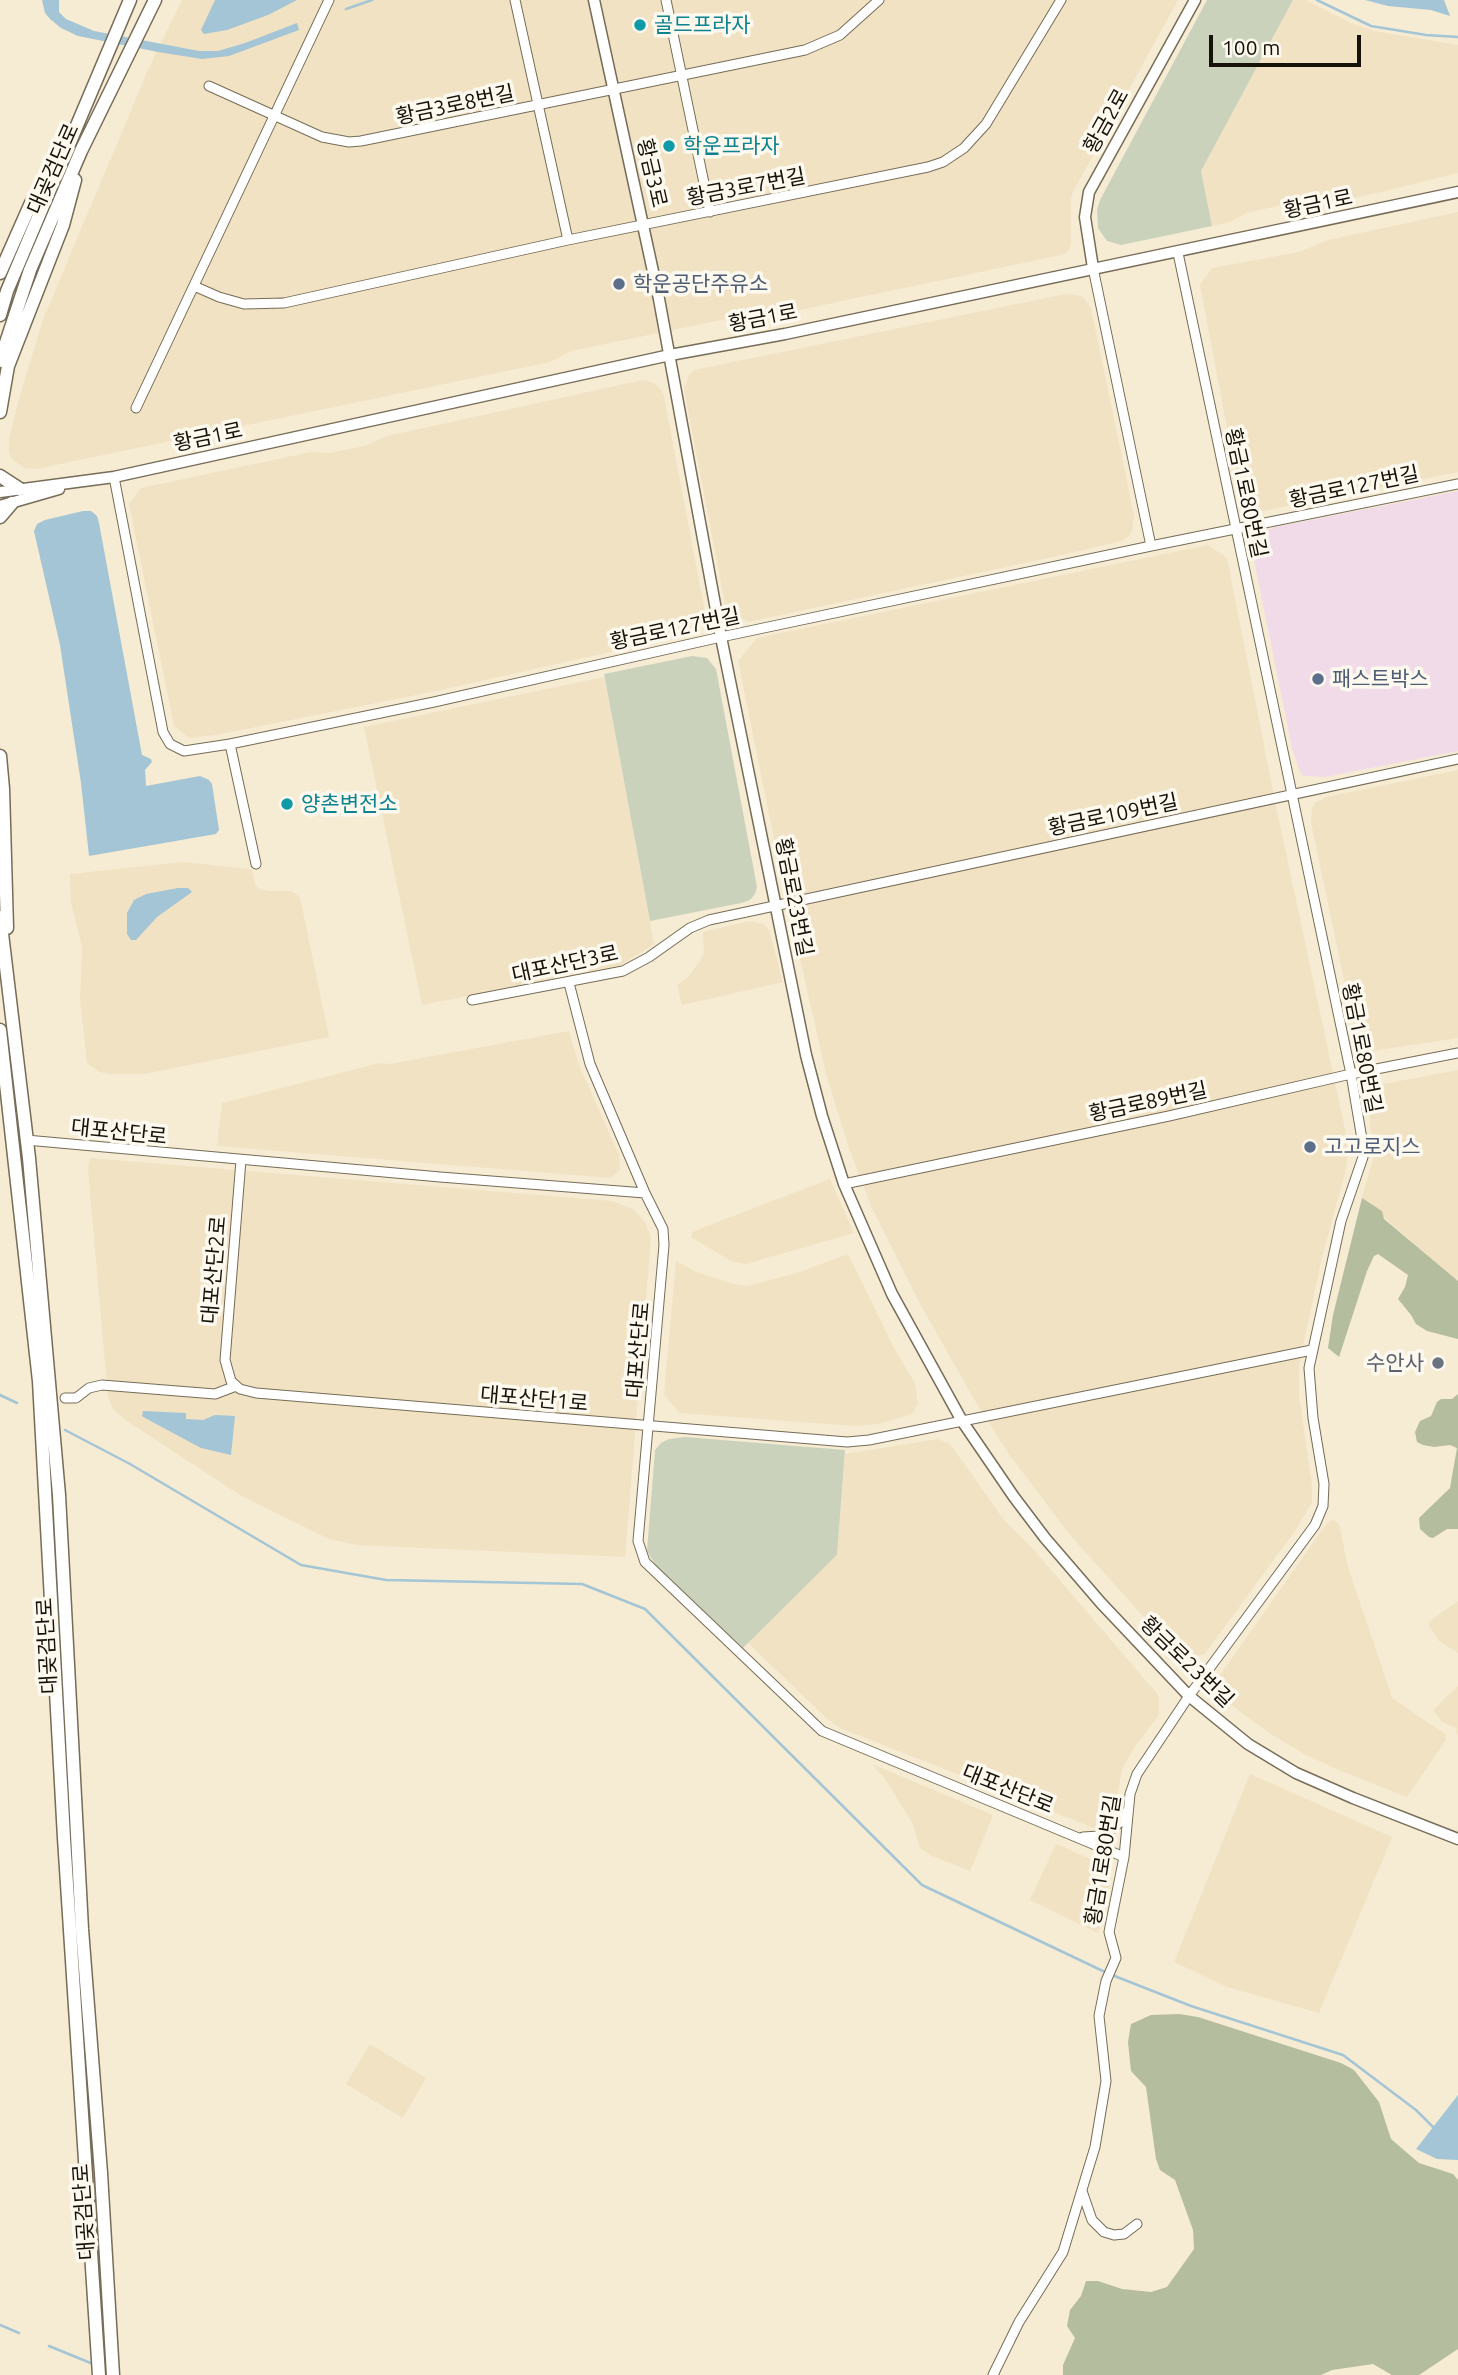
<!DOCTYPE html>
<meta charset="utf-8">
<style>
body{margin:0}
#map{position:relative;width:1458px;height:2375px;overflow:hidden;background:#f6ebd3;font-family:Ubuntu,sans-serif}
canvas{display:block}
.scale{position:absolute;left:1209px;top:35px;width:152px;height:32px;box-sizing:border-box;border:4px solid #16120a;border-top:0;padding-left:9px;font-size:21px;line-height:24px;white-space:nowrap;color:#16120a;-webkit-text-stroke:5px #fdf9ef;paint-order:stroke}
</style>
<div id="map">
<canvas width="1458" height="2375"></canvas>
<div class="scale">100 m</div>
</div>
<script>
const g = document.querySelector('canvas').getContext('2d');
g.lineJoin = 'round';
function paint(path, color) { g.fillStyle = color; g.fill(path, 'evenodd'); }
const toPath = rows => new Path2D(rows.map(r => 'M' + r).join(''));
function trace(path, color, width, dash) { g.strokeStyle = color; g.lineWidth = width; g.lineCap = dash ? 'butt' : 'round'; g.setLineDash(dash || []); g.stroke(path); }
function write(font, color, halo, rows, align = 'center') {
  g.font = font + ' Ubuntu,"Noto Sans KR",sans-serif'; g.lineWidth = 7; g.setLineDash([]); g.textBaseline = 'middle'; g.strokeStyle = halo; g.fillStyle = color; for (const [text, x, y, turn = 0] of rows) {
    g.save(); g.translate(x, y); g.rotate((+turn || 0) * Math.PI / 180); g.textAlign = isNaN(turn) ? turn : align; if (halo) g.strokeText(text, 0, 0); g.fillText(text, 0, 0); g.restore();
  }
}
paint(toPath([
 [1458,491,1458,751,1325,777,1304,776,1300,772,1292,748,1253,555,1253,544,1257,536,1275,527]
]), '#f1dbe9');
paint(toPath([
 [182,0,1178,0,1073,192,1071,199,1071,244,1068,251,1061,255,766,317,741,316,571,351,550,362,36,469,24,468,12,459,9,453,9,438,23,385,44,317,148,70],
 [1293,0,1305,0,1351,23,1374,31,1458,45,1458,173,1382,192,1305,207,1282,205,1246,213,1230,222,1212,226,1201,171],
 [1458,212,1458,472,1263,511,1243,500,1231,449,1200,285,1212,268,1299,252,1328,240],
 [1066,294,1082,296,1091,308,1134,515,1132,531,1129,536,1121,541,1062,555,748,622,726,609,684,389,689,375,694,370],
 [643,380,652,382,660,388,664,396,705,612,705,621,695,633,441,690,216,735,189,738,174,726,129,504,141,488,311,452,330,453,364,446,387,436],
 [1208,545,1227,558,1277,811,1349,1148,1345,1173,1322,1257,1299,1365,1299,1395,1312,1485,1312,1502,1295,1531,1204,1655,1180,1657,1070,1535,1008,1453,974,1399,919,1302,872,1208,849,1148,826,1074,782,878,738,661,757,638],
 [604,677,654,944,619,966,422,1005,364,727],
 [1458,770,1458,1038,1372,1051,1360,1043,1353,1022,1311,823,1312,808,1315,803,1326,797],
 [183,862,250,869,253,872,255,884,259,889,269,891,291,891,300,897,329,1037,144,1074,111,1074,99,1072,87,1063,80,999,82,947,71,903,70,874],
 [749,921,764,924,769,930,783,982,682,1005,677,985,687,978,700,961,704,952,703,932],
 [569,1031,579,1065,619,1155,620,1170,611,1178,217,1146,222,1103,380,1063,390,1064],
 [1458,1070,1458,1276,1456,1280,1362,1198,1374,1156,1368,1105,1372,1093,1383,1084],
 [90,1158,612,1201,633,1209,645,1222,651,1238,625,1557,357,1545,329,1539,240,1495,127,1421,113,1409,108,1397,88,1170],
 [830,1179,854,1233,746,1264,731,1261,691,1237,693,1232,702,1228],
 [848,1254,895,1350,915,1383,918,1404,912,1414,879,1424,855,1426,680,1413,664,1395,676,1261,696,1272,734,1284,747,1286,800,1272],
 [938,1439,950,1444,1004,1520,1033,1549,1159,1696,1159,1715,1134,1748,1122,1769,1114,1816,1094,1828,840,1728,824,1716,748,1643,837,1555,845,1454],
 [1333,1520,1337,1522,1340,1527,1347,1564,1392,1698,1445,1734,1446,1740,1407,1797,1341,1771,1304,1754,1274,1736,1220,1697,1218,1678,1327,1523],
 [1458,1601,1458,1653,1439,1641,1429,1626,1430,1621],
 [1458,1686,1458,1737,1456,1728,1442,1722,1433,1710],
 [872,1764,993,1815,970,1871,932,1856,920,1848,913,1824,885,1779],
 [1250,1774,1392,1837,1319,2013,1227,1987,1174,1962],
 [1056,1844,1104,1865,1111,1878,1098,1933,1030,1900],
 [370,2044,426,2078,403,2118,346,2084]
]), '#f1e2c3');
paint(toPath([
 [1207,0,1293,0,1201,171,1212,226,1121,245,1107,241,1098,228,1097,210,1100,200],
 [692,656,707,658,716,669,757,887,755,894,750,900,741,903,650,921,604,674],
 [685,1437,845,1450,837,1555,743,1648,656,1566,647,1551,655,1450,661,1443,669,1439]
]), '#cbd2bb');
paint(toPath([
 [1362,1198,1382,1211,1384,1219,1458,1281,1458,1339,1427,1331,1416,1324,1411,1315,1398,1299,1405,1287,1408,1275,1378,1254,1374,1256,1367,1271,1339,1357,1328,1348,1333,1315],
 [1458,1394,1458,1529,1447,1529,1433,1538,1429,1537,1420,1529,1419,1518,1450,1488,1457,1448,1450,1445,1434,1447,1423,1445,1417,1442,1415,1432,1420,1421,1431,1416,1437,1402,1441,1399,1452,1399],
 [1179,2014,1198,2017,1341,2063,1354,2070,1379,2102,1391,2139,1419,2163,1453,2174,1458,2180,1458,2349,1419,2375,1392,2375,1373,2364,1332,2370,1321,2375,1063,2375,1063,2365,1075,2338,1067,2326,1070,2310,1081,2296,1086,2281,1098,2281,1122,2289,1151,2292,1167,2287,1194,2249,1193,2230,1175,2180,1160,2170,1156,2159,1146,2087,1131,2071,1128,2042,1131,2024,1151,2015]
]), '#b4bd9e');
paint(toPath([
 [42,0,59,0,59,12,66,19,94,31,199,51,218,51,245,43,297,23,299,30,229,56,202,59,158,52,78,36,61,28,50,19,45,13],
 [215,0,297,0,268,15,227,30,204,34,201,30],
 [1365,0,1444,0,1450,16,1431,10,1388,6],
 [83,511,91,511,97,516,99,523,142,755,151,759,152,762,145,770,146,786,200,776,209,780,212,784,219,830,216,834,89,856,81,783,60,645,34,531,37,524,45,520],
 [178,888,188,888,192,892,157,917,136,940,131,940,127,934,127,913,134,900,146,894],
 [143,1411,186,1413,186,1419,203,1420,215,1415,235,1416,231,1455,201,1448,145,1418,142,1416],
 [1458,2095,1458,2160,1437,2159,1416,2149]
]), '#a3c5d5');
trace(toPath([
 [1317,0,1371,26,1426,35,1458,37],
 [346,9,372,0],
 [0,1395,17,1403],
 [65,1430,130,1464,301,1565,386,1580,582,1584,645,1609,922,1885,1105,1972],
 [1112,1975,1191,2006,1343,2055,1416,2110,1433,2127],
 [0,2325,19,2333],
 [49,2346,93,2364]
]), '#a3c5d5', 2.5);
const minor = toPath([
 [515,0,568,240],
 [666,0,710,212],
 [209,86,322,137,349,142,361,141,805,50,840,35,879,0],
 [1093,268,1151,546],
 [194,286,219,297,244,304,284,303,568,240,928,167,943,162,964,148,986,124,1061,0],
 [136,408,329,0],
 [114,477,163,732,170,744,184,751,230,744,434,702,721,637,1151,546,1458,484],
 [230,744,256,864],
 [569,983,590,1064,645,1193],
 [472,1000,623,971,649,957,690,928,709,920,1458,759],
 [26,1140,440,1177,645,1193,663,1229,664,1245,638,1541,645,1562,822,1731,1124,1857],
 [241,1160,225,1360,231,1381,240,1389,256,1393,847,1442,869,1440,1312,1350],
 [844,1184,1169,1116,1351,1074,1458,1053],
 [65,1398,76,1398,89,1388,102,1385,215,1394,236,1386],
 [1083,1837,1099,1836,1110,1831,1120,1822,1128,1810],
 [1082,2191,1092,2220,1104,2232,1114,2235,1124,2234,1137,2224],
 [993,2375,1019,2322,1063,2252,1095,2147,1106,2081,1099,2016,1106,1981,1116,1958,1109,1932,1124,1857,1130,1794,1137,1774,1189,1696,1315,1525,1323,1506,1324,1484,1313,1418,1309,1368,1341,1221,1363,1157,1363,1145,1351,1074,1178,253]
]);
const tertiary = toPath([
 [594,0,659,299,721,637,806,1055,822,1116,844,1184,892,1294,962,1421,1014,1497,1045,1538,1101,1603,1189,1696,1248,1744,1296,1773,1353,1798,1458,1839],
 [1093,268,1085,217,1089,192,1195,0],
 [0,492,114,477,670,355,785,334,1458,192],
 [0,506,59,489]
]);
const secondary = toPath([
 [0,273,31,203,50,173],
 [0,315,7,291,130,0],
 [0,361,30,270,81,151,155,0],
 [0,412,8,366,63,225,75,180],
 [0,476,20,489],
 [0,517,12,503],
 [0,756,3,789,7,928],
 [0,917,29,1158,59,1495,82,1929,101,2173,113,2375],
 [0,1030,39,1381,64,1838,99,2375]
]);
trace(minor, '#766c57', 11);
trace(tertiary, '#766c57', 13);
trace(secondary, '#766c57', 15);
trace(minor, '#fff', 9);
trace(tertiary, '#fff', 10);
trace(secondary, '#fff', 12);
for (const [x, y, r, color] of [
 [640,25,7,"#0f9aa8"],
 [669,146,7,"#0f9aa8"],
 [619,284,7,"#5c6f8a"],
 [1318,679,7,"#5c6f8a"],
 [287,804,7,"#0f9aa8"],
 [1310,1147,7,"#5c6f8a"],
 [1438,1363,7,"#6b7280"]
]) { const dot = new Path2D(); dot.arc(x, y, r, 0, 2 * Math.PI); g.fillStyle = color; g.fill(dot); trace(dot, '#fdf9ef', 2.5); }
write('21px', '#0d838f', '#fdf9ef', [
 ["골드프라자",654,25],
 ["학운프라자",683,146],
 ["양촌변전소",301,804]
], 'left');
write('21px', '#16120a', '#fdf9ef', [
 ["황금3로8번길",455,105,-12],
 ["황금2로",1106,121,-61],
 ["대곶검단로",53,169,-66],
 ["황금3로",652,173,77],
 ["황금3로7번길",746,187,-11],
 ["황금1로",1318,204,-12],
 ["황금1로",763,318,-11],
 ["황금1로",208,437,-12],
 ["황금로127번길",1354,487,-12],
 ["황금1로80번길",1246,493,78],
 ["황금로127번길",675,629,-12],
 ["황금로109번길",1113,815,-12],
 ["황금로23번길",794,897,79],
 ["대포산단3로",565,964,-12],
 ["황금1로80번길",1362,1048,79],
 ["황금로89번길",1148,1102,-12],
 ["대포산단로",119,1132,6],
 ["대포산단2로",214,1270,-85],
 ["대포산단로",638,1350,-85],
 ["대포산단1로",534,1399,5],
 ["대곶검단로",47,1646,-93],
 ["황금로23번길",1187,1662,44],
 ["대포산단로",1008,1789,22],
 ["황금1로80번길",1103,1860,-81],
 ["대곶검단로",84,2212,-94]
]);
write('21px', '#4e5e75', '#fdf9ef', [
 ["학운공단주유소",633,284],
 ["패스트박스",1332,679],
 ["고고로지스",1324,1147]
], 'left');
write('21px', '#5b616d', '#fdf9ef', [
 ["수안사",1424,1363]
], 'right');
</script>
